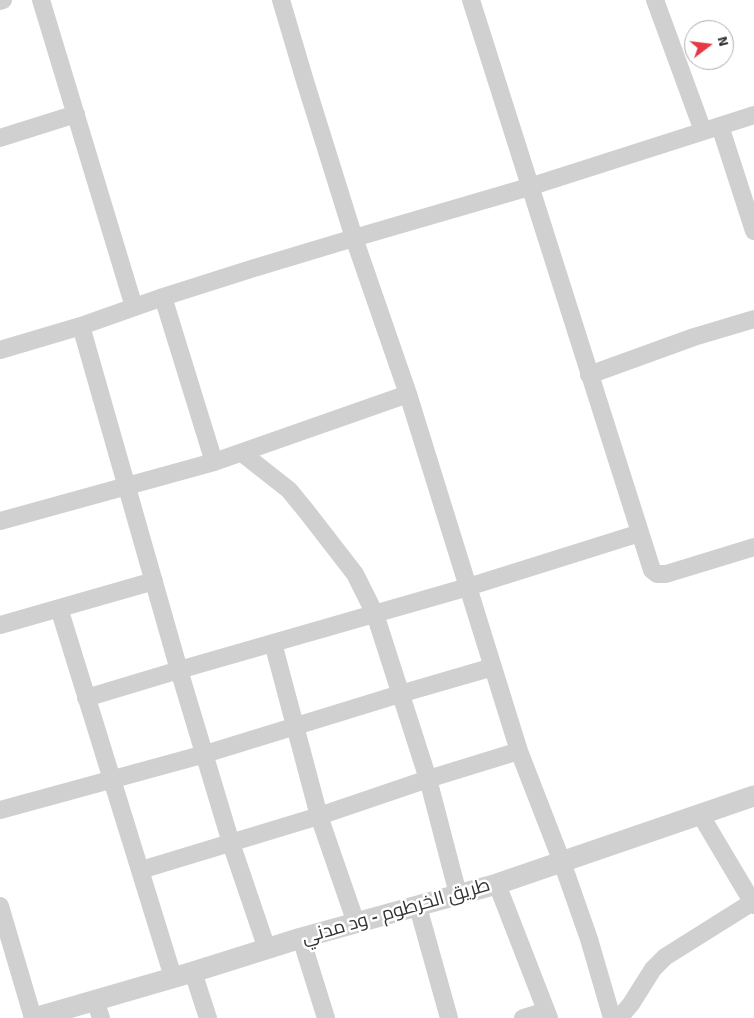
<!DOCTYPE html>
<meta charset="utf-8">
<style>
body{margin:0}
#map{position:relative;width:754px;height:1018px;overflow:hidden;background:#fff;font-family:Signika,sans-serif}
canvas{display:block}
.north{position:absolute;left:684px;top:20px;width:50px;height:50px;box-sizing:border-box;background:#fff;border:1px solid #adadad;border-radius:50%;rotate:75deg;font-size:14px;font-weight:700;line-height:20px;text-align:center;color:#333}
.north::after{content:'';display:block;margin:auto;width:18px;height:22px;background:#e63946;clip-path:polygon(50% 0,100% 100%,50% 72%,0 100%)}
</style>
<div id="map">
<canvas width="754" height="1018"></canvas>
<div class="north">N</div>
</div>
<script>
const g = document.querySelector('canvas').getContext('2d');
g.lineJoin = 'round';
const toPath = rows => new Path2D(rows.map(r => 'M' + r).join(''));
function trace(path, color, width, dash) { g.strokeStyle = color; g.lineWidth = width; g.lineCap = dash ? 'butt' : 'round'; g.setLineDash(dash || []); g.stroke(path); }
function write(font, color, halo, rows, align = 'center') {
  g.font = font + ' Signika,Cairo,sans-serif'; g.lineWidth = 5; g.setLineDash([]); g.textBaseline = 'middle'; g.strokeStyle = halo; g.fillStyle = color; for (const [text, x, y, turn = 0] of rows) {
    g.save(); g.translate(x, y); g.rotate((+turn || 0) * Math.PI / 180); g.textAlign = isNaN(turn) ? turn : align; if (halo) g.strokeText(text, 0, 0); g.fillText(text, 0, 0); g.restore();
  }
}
trace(toPath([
 [41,0,134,307],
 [281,0,305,81,354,238,408,394,519,751,562,862,589,939,612,1018],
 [471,0,652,570,657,574,666,574,754,547],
 [655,0,703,131],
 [0,1,3,0],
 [720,126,754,231],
 [0,138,76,114],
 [163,297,214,462],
 [81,326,179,670,231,843,267,949],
 [0,350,81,326,163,297,251,269,354,238,529,187,754,115],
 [589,375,694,337,754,319],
 [242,453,289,490,307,512,355,574,375,614,428,779,458,894],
 [0,521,214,462,408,394],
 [59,608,173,977],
 [0,625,154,581],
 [273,643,319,816,356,923],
 [86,698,179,670,468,587,640,533],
 [0,810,205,754,400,694,493,667],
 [700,814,754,905],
 [141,870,319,816,428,779,519,751],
 [497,884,549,1018],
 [0,906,33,1018],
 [418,907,449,1018],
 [301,938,326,1018],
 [193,972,208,1018],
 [95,1000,101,1018],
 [523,1018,546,1011],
 [619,1018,631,1004,653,969,665,957,754,901]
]), '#d0d0d0', 18);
trace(toPath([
 [34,1018,193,972,301,938,497,884,754,796]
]), '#d0d0d0', 21);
write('19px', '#333', '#fff', [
 ["طريق الخرطوم - ود مدني",396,912,-16]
]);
</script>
